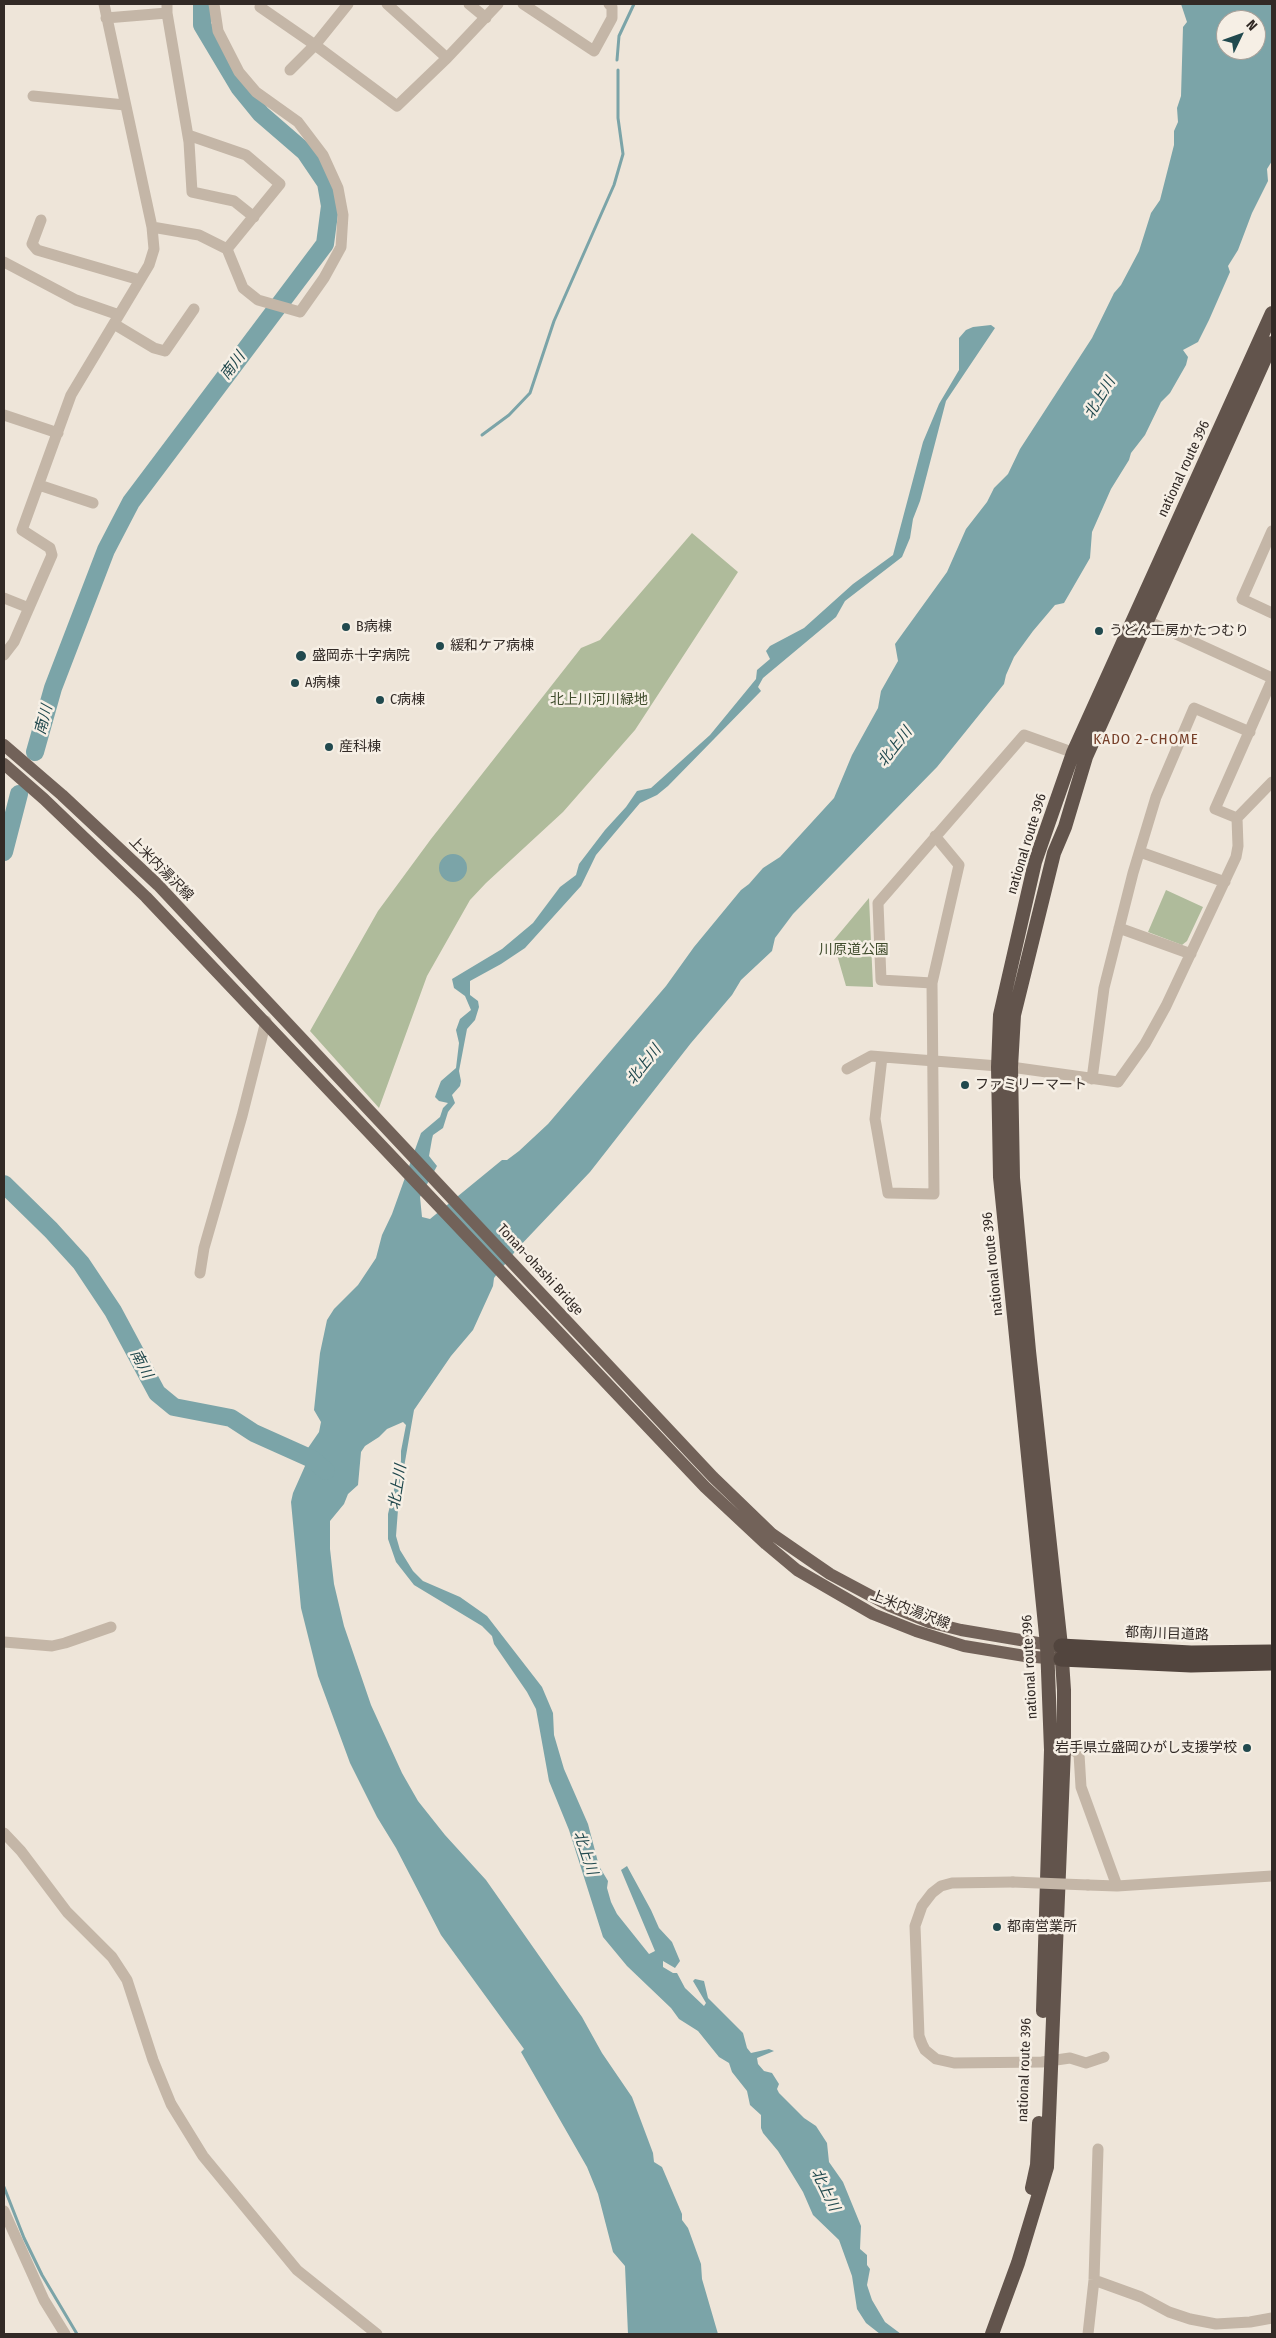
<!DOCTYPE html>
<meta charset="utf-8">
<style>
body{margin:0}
#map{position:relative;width:1276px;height:2338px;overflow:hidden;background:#eee5d9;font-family:"Fira Sans Condensed",sans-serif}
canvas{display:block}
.frame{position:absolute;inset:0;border:5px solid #322a26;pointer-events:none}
.north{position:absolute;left:1216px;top:10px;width:50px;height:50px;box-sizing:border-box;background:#f6efe5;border:1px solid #a8a099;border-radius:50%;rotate:48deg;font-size:14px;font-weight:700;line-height:20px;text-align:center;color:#322a26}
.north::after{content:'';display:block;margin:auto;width:18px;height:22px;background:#21494e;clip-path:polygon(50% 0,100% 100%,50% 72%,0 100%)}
</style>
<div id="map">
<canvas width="1276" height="2338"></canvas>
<div class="frame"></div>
<div class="north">N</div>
</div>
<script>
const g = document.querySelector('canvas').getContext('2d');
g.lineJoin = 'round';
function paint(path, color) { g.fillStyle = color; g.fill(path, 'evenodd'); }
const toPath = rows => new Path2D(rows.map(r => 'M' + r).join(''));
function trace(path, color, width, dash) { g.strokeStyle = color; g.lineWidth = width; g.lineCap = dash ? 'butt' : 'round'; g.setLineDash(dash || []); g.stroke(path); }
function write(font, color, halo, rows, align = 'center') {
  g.font = font + ' "Fira Sans Condensed","Noto Sans JP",sans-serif'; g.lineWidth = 5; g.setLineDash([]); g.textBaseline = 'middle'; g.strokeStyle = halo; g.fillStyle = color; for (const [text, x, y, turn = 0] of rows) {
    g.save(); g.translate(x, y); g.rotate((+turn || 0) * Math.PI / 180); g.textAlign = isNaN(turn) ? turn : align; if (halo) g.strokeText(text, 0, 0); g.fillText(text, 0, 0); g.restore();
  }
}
paint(toPath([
 [692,533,738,572,635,730,563,812,486,883,470,900,427,976,379,1108,310,1031,378,911,431,839,581,648,600,640],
 [1166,890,1203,907,1187,941,1182,945,1148,932],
 [869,898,873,987,846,986,833,941]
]), '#afbb9b');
paint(toPath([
 [1181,4,1272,4,1272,161,1267,169,1268,181,1252,213,1238,250,1228,266,1230,272,1209,320,1198,342,1183,350,1188,357,1186,365,1170,393,1161,402,1145,435,1131,453,1129,460,1111,489,1092,532,1090,558,1064,603,1055,605,1033,631,1014,657,1006,675,1004,684,937,767,793,914,775,938,772,951,741,980,732,995,691,1043,590,1172,517,1249,494,1278,493,1286,473,1330,451,1356,414,1410,399,1496,396,1536,400,1550,413,1571,423,1581,460,1597,487,1616,542,1687,553,1713,554,1735,564,1769,588,1824,599,1866,608,1881,607,1888,611,1902,617,1914,649,1954,655,1951,621,1870,627,1866,651,1910,659,1928,672,1942,680,1961,675,1968,663,1961,663,1967,673,1973,677,1973,685,1988,704,2006,706,2003,693,1981,695,1979,704,1981,708,1998,743,2033,747,2048,751,2053,769,2049,774,2051,757,2058,758,2064,764,2071,772,2073,779,2084,777,2089,779,2093,804,2118,816,2126,827,2143,829,2162,843,2182,861,2226,860,2249,867,2255,867,2265,870,2269,867,2285,872,2300,885,2322,901,2334,880,2334,866,2323,857,2309,852,2276,839,2240,813,2215,803,2192,778,2151,763,2133,761,2128,761,2115,750,2105,747,2091,732,2072,729,2063,719,2057,698,2031,679,2019,671,2008,627,1966,603,1937,569,1830,549,1781,536,1709,527,1692,494,1644,492,1636,482,1626,414,1585,396,1562,388,1539,388,1514,401,1461,401,1451,406,1425,403,1422,387,1429,379,1437,365,1446,361,1452,358,1485,348,1494,344,1504,330,1521,330,1549,334,1584,344,1626,371,1705,402,1773,418,1801,445,1835,486,1880,582,2017,602,2053,632,2097,653,2153,654,2162,662,2167,682,2214,682,2220,688,2228,701,2264,702,2279,718,2334,628,2334,625,2266,613,2252,598,2194,587,2167,521,2052,524,2049,441,1935,396,1848,377,1817,350,1763,318,1676,301,1608,291,1502,293,1493,305,1466,308,1448,319,1432,321,1422,314,1410,320,1353,327,1320,334,1309,358,1285,376,1258,382,1235,392,1214,421,1133,440,1117,443,1108,448,1103,439,1101,435,1097,436,1094,441,1081,456,1068,459,1043,456,1030,460,1019,471,1010,465,996,454,988,452,979,502,949,533,923,560,887,576,875,579,864,605,830,626,807,637,791,651,788,710,735,756,679,757,670,770,659,766,651,770,646,804,628,853,584,893,555,923,442,939,404,959,370,959,338,966,330,973,327,991,325,995,328,946,401,920,501,913,519,910,538,902,557,845,601,836,617,763,678,758,687,761,691,668,786,657,795,640,803,596,855,581,886,525,948,501,964,470,981,470,995,478,1001,479,1007,475,1020,467,1029,459,1071,461,1081,460,1086,452,1095,455,1103,448,1112,443,1128,433,1135,432,1139,429,1156,437,1166,420,1197,422,1217,430,1219,502,1160,507,1160,519,1151,548,1124,666,986,694,947,741,890,749,884,763,868,780,857,834,798,852,755,878,708,881,691,898,661,895,644,947,572,966,529,987,502,994,488,1008,474,1020,449,1092,338,1114,293,1121,285,1139,251,1151,213,1160,200,1174,145,1174,131,1178,122,1177,108,1181,96,1183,27,1187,22],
 [1226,20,1256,20,1256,50,1226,50],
 '439 868a14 14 0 1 1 28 0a14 14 0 1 1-28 0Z'
]), '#7ba4a8');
trace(toPath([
 [617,60,619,36,634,4],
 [482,435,509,415,530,393,554,321,614,185,623,154,618,118,618,70],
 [4,2187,24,2238,42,2275,77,2334]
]), '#7ba4a8', 3);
trace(toPath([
 [35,752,53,688,106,550,131,502,325,244,330,206,326,183,305,152,261,114,239,87,202,25,202,4],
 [4,852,19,794],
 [4,1184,51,1230,81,1263,113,1311,157,1393,174,1407,231,1418,254,1433,312,1459,326,1471]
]), '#7ba4a8', 18);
trace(toPath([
 [167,4,167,13,189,142,192,192,234,201,254,217],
 [348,4,315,45,397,106,447,58,498,4],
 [387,4,447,58],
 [469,4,486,18],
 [523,4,594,51,612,18,612,7,609,4],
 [260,7,315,45,290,70],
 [106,18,167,13],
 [33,96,125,105],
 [188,135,246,155,280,184,227,249],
 [41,220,32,244,37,250,140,280],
 [152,227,199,235,227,249,243,288,258,300,300,312,324,278,341,247,343,215,338,188,323,155,298,122,256,92,239,72,218,31,214,4],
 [4,262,76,300,119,315],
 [114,324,154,348,165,351,194,309],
 [4,415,58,433],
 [39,485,93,503],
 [1272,531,1242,599,1272,613],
 [4,598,29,608],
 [1141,618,1272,678],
 [4,655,14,642,52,555,50,548,22,530,71,395,149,265,154,249,152,227,104,4],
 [1237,818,1215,809,1272,680],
 [1140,852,1225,882],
 [1119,928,1191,954],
 [932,983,881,980,878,903,1024,735,1080,755],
 [882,1057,875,1119,888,1193,934,1194,932,983,959,865,935,836],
 [847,1069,871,1056,1011,1067,1118,1082,1145,1044,1166,1006,1236,857,1238,846,1237,818,1272,782],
 [1092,1079,1104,988,1133,873,1156,797,1194,708,1250,732],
 [200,1273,204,1248,242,1116,266,1021],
 [4,1642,52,1646,65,1643,111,1627],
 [1057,1749,1073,1750,1079,1754,1081,1787,1117,1886],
 [4,1833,21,1851,67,1912,112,1957,127,1980,153,2060,171,2104,203,2156,297,2270,377,2334],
 [1013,1882,952,1883,941,1886,932,1893,922,1906,915,1926,919,2036,922,2044,925,2050,936,2059,954,2063,1042,2062,1070,2058,1086,2063,1104,2057],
 [1088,1885,1117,1886,1272,1876],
 [4,2211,44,2300,65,2334],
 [1094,2280,1141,2297,1169,2312,1190,2319,1216,2324,1250,2322,1272,2318],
 [1088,2334,1094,2280,1098,2149]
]), '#c4b6a7', 11);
trace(toPath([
 [4,745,62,795,158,885,713,1477,772,1534,830,1574,890,1606,929,1622,961,1630,1056,1646],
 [4,764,44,799,146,897,705,1487,766,1544,797,1570,873,1614,916,1631,964,1646,1025,1656,1057,1659]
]), '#726259', 12);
trace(toPath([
 [1043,2011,1051,1750,1047,1645,1000,1177,998,1067,1000,1015,1035,862,1073,753,1272,313],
 [1032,2188,1037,2165,1039,2123],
 [992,2334,1018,2263,1047,2167,1064,1749,1064,1690,1061,1646,1029,1351,1013,1178,1011,1067,1014,1015,1054,853,1065,827,1086,757,1272,343]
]), '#62544c', 14);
trace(toPath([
 [1061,1646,1191,1653,1272,1652],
 [1061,1659,1191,1665,1272,1663]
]), '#52453e', 15);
trace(toPath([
 [1013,1882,1088,1885]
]), '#c4b6a7', 11);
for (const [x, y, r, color] of [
 [346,627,5,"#21494e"],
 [1099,631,5,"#21494e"],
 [440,646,5,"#21494e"],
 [301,656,6,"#21494e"],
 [295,683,5,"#21494e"],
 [380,700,5,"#21494e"],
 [329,747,5,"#21494e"],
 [965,1085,5,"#21494e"],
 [1247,1748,5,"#21494e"],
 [997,1927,5,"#21494e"]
]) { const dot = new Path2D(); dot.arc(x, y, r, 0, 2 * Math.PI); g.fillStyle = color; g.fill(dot); trace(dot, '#f6efe5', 2); }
write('14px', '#322a26', '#f6efe5', [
 ["national route 396",1184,469,-65],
 ["national route 396",1027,844,-73],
 ["上米内湯沢線",161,869,45],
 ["national route 396",993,1264,-96],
 ["Tonan-ohashi Bridge",540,1270,47],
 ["上米内湯沢線",910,1610,21],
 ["都南川目道路",1167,1634,2],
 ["national route 396",1030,1667,-93],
 ["national route 396",1025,2070,-88]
]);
write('14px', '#322a26', '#f6efe5', [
 ["B病棟",356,627],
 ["うどん工房かたつむり",1109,631],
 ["緩和ケア病棟",450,646],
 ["盛岡赤十字病院",312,656],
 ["A病棟",305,683],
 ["C病棟",390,700],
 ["産科棟",339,747],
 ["ファミリーマート",975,1085],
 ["岩手県立盛岡ひがし支援学校",1237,1748,"right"],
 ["都南営業所",1007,1927]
], 'left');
write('14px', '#404d2d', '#f6efe5', [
 ["北上川河川緑地",599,700],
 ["川原道公園",854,950]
]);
write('italic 15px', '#21494e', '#f6efe5', [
 ["南川",233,366,-53],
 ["北上川",1100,398,-59],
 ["南川",44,720,-75],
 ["北上川",895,747,-52],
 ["北上川",644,1065,-52],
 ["南川",141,1364,62],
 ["北上川",398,1487,-81],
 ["北上川",585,1853,71],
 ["北上川",825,2190,64]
]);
g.letterSpacing = '1px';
write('15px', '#773f29', '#f6efe5', [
 ["KADO 2-CHOME",1146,740]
]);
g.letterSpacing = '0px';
</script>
